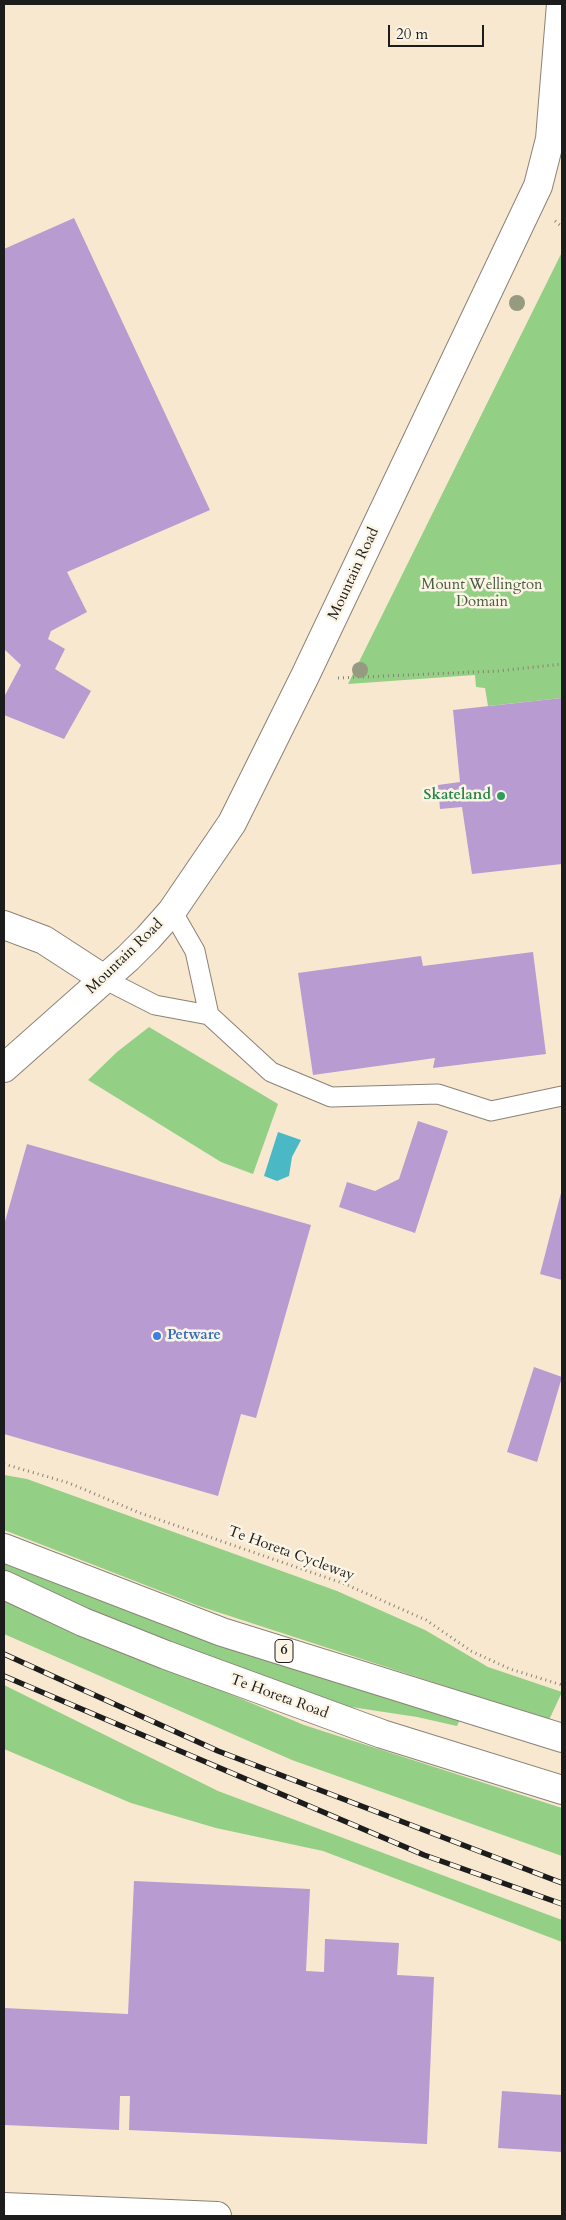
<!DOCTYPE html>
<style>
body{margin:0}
#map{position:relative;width:566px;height:2220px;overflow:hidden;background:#f8e8d0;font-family:Cardo,serif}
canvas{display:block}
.frame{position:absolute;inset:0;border:5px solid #1c1c1c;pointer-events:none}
.scale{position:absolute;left:388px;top:25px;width:96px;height:22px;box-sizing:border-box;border:2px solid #1c1c1c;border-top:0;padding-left:6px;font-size:15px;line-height:18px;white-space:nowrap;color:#1c1c1c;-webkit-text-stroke:4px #fcf5e5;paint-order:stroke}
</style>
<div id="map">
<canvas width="566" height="2220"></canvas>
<div class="frame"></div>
<div class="scale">20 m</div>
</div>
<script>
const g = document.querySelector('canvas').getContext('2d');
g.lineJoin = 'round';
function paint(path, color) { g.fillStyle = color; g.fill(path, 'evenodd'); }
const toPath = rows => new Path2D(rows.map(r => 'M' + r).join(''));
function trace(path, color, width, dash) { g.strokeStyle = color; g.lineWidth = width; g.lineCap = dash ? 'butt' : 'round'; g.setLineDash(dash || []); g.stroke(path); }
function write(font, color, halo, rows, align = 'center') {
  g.font = font + ' Cardo,serif'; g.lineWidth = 5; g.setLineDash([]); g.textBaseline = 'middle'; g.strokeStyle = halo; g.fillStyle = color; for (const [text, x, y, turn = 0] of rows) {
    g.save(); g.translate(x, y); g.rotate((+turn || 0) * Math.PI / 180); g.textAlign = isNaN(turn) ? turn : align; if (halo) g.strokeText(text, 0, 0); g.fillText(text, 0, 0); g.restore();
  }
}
paint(toPath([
 [562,252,562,698,488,706,485,688,476,687,475,675,348,684],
 [149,1027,278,1104,253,1174,221,1162,88,1080,117,1052],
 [4,1475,27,1479,337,1591,425,1630,488,1667,562,1692,549,1720,199,1606,4,1530],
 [4,1557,461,1717,457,1726,417,1717,325,1703,168,1649,4,1574],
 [4,1600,304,1725,562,1808,562,1856,292,1760,4,1634],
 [4,1685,218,1791,562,1920,562,1942,323,1851,216,1828,131,1803,4,1749]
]), '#93cf84');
paint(toPath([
 [278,1132,301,1140,292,1157,289,1176,277,1181,264,1176]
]), '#4bb8c5');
paint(toPath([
 [74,218,210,510,67,572,87,612,51,631,48,639,65,649,55,669,91,691,64,739,4,715,4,697,21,665,4,649,4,249],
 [562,698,562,864,472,874,462,807,440,809,438,785,460,782,453,710],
 [533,952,546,1054,433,1068,435,1058,313,1075,298,973,421,956,423,966],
 [418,1121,448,1131,415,1233,339,1207,347,1182,375,1191,399,1179],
 [27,1144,311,1225,256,1418,241,1414,218,1496,4,1434,4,1225],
 [562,1189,562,1280,540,1274],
 [534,1367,562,1377,537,1462,507,1452],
 [134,1881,310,1889,306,1971,324,1972,325,1939,399,1943,397,1975,434,1977,427,2144,129,2130,130,2096,120,2096,119,2130,4,2125,4,2008,128,2014],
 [502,2091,562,2095,562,2152,498,2148]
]), '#b79bd1');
const service = toPath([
 [172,911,195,951,209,1015,271,1072,331,1097,438,1094,491,1111,562,1096],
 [104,979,155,1005,209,1015]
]);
const minor = toPath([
 [4,925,44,940,104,979],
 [4,1068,128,958,148,938,172,911,232,823,305,676,538,186,550,139,561,4]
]);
const secondary = toPath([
 [4,2207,217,2216]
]);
const primary = toPath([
 [4,1548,222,1632,562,1738],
 [4,1585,83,1622,166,1655,382,1734,562,1790]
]);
trace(service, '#8a8276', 21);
trace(minor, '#8a8276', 30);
trace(secondary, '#8a8276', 30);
trace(primary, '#8a8276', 30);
trace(toPath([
 [555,221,562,227],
 [338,678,498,671,562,664],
 [4,1464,69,1483,140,1513,345,1584,426,1620,471,1651,510,1669,562,1685]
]), '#8a8276', 3, [1, 4]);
trace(service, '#fff', 19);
trace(minor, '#fff', 28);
trace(secondary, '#fff', 28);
trace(primary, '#fff', 28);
const rail = toPath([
 [4,1654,218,1751,562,1883],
 [4,1676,424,1855,562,1904]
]);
trace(rail, '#1c1c1c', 5.5);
trace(rail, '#fcf5e5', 4, [11]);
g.fillStyle = '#969a81';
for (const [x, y] of [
 [517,303],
 [360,670]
]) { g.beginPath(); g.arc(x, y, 8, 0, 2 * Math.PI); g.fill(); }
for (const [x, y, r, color] of [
 [501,796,5,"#2e9e5b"],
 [157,1336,5,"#3f7fe0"]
]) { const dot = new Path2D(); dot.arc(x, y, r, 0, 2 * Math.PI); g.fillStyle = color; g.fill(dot); trace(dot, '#fcf5e5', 2); }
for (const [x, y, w] of [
 [284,1651,18]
]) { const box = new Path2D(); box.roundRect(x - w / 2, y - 11.5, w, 23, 4); g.fillStyle = '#fcf5e5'; g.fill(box); trace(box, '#1c1c1c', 1); }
write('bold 14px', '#1c1c1c', null, [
 ["6",284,1651]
]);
write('15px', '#1c1c1c', '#fcf5e5', [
 ["Mountain Road",354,574,-65],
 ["Mountain Road",125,957,-44],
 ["Te Horeta Cycleway",291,1554,20],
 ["Te Horeta Road",279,1697,20]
]);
write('15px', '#465b40', '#fcf5e5', [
 ["Mount Wellington",482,586],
 ["Domain",482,603]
]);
write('bold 15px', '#27864d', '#fcf5e5', [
 ["Skateland",491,796]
], 'right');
write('bold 15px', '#366cbe', '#fcf5e5', [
 ["Petware",167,1336]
], 'left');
</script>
